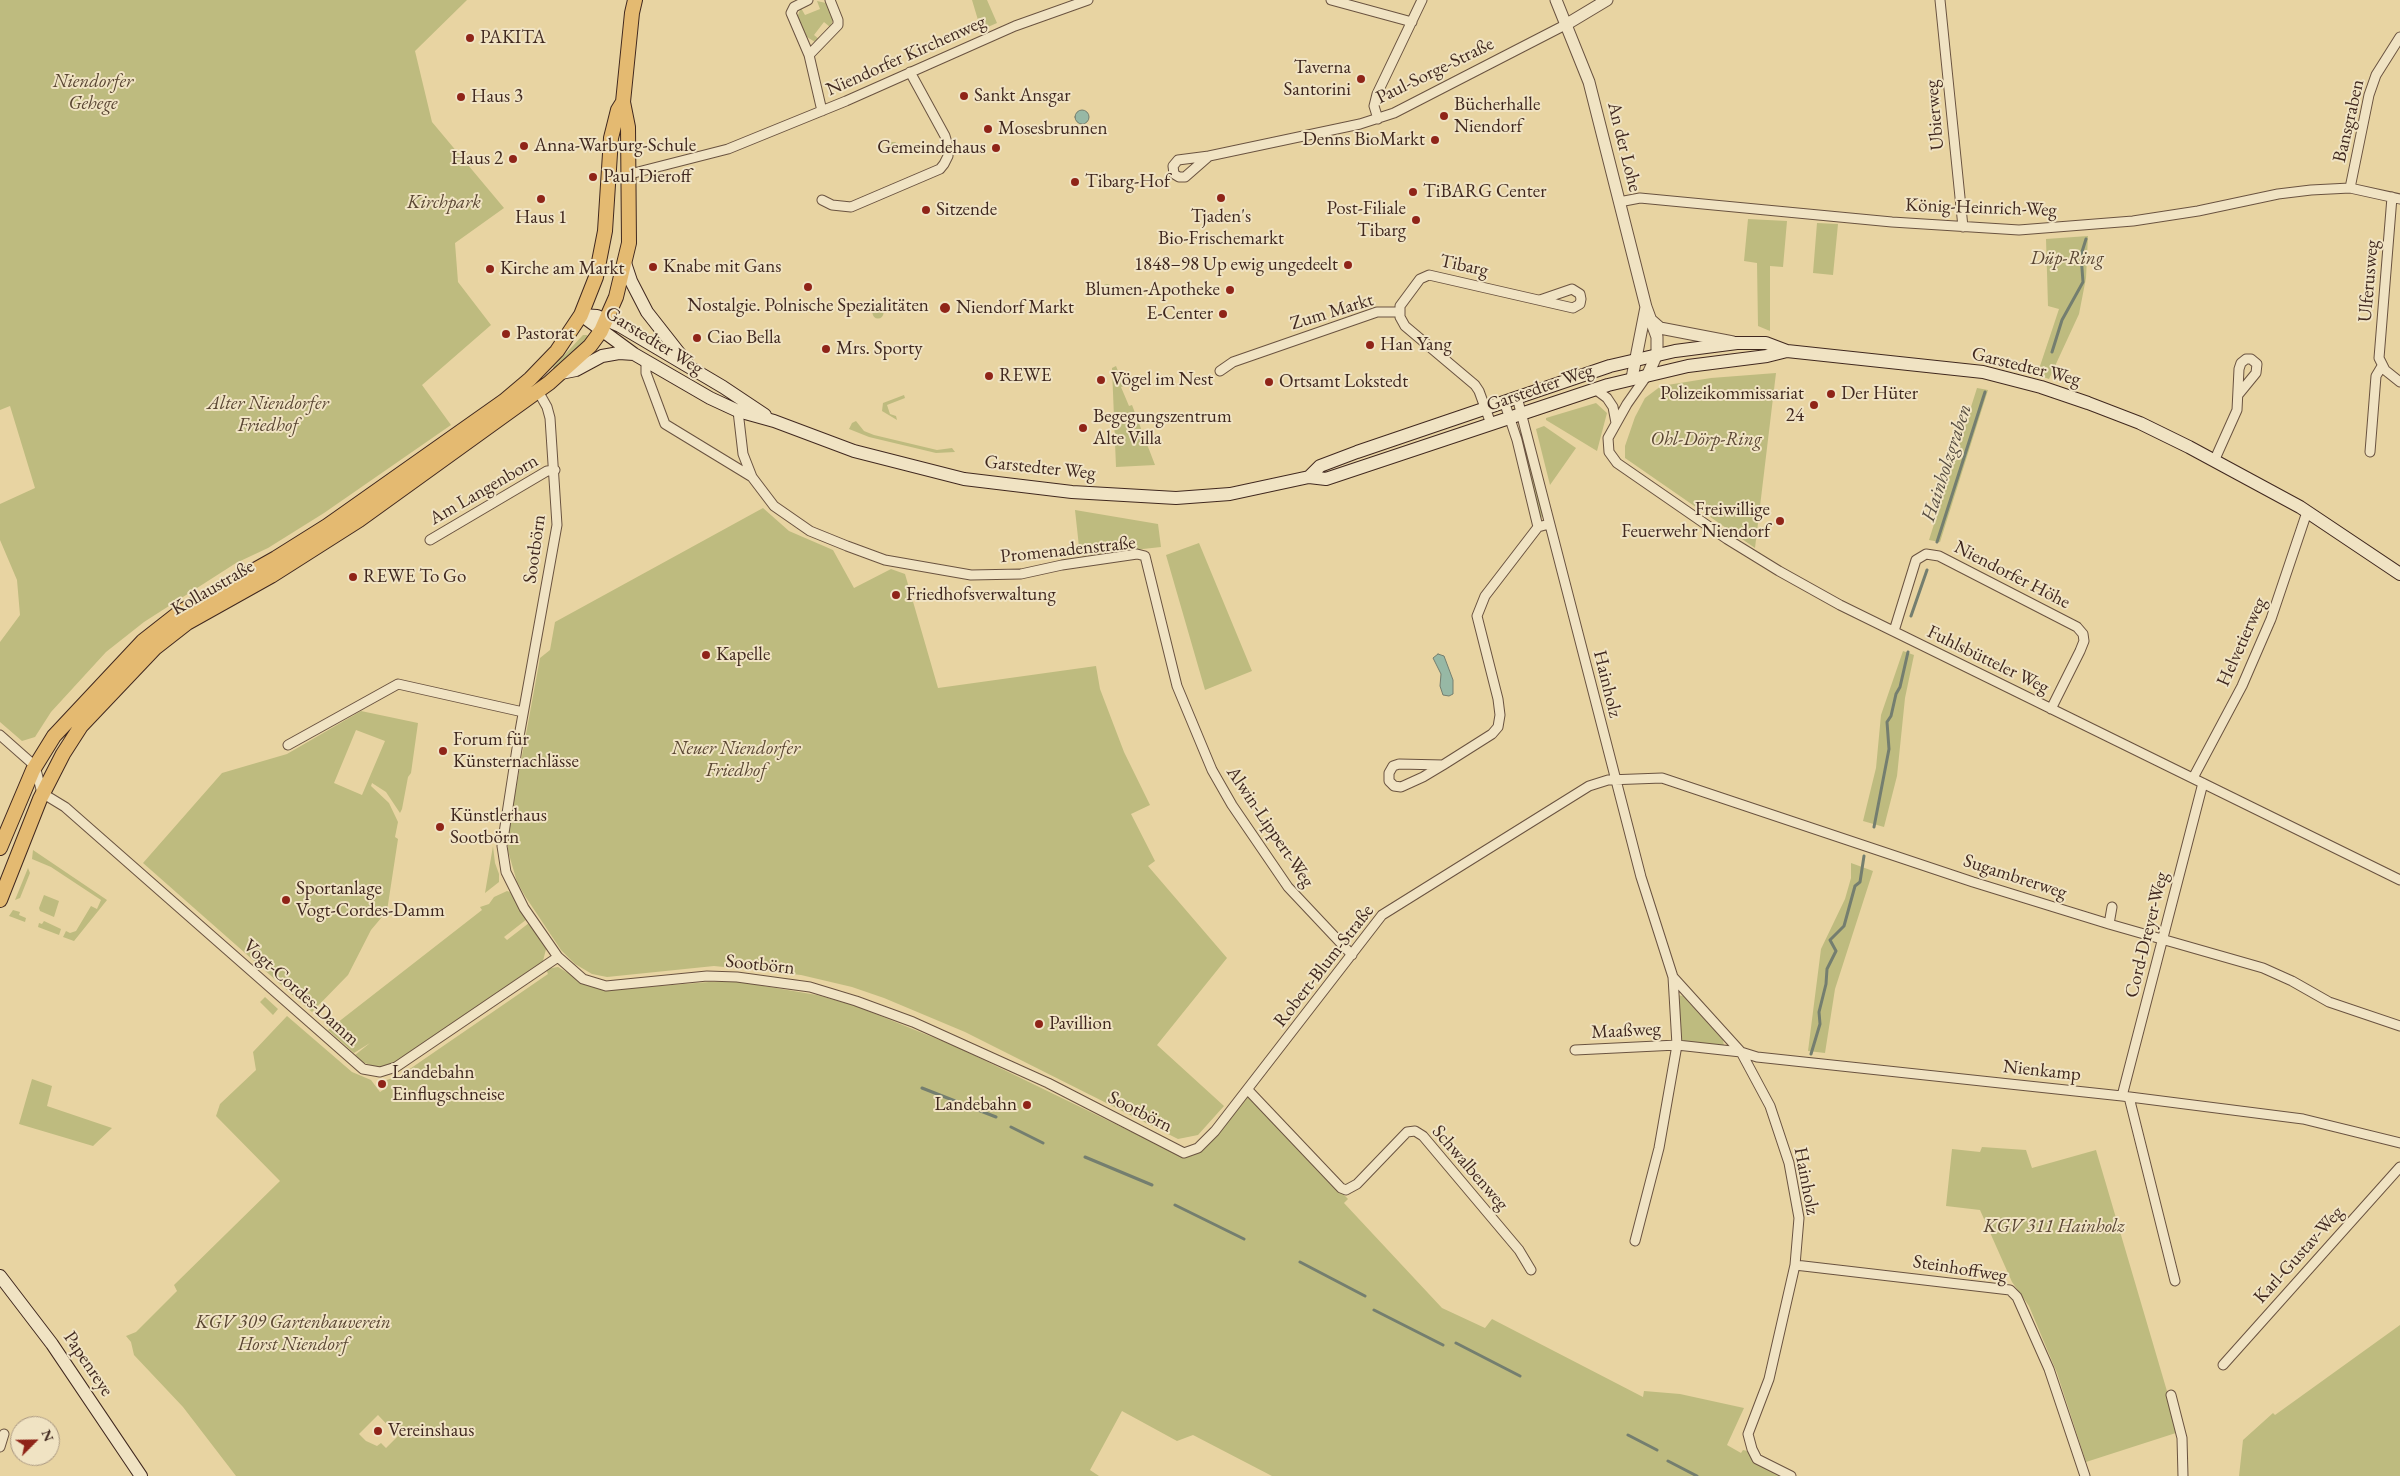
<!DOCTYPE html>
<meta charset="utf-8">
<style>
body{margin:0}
#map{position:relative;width:2400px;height:1476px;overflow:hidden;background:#e8d4a2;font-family:"EB Garamond",serif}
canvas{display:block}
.north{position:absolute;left:10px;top:1416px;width:50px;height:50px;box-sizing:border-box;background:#f0e3c3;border:1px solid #aa9881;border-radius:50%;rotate:67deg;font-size:14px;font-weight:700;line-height:20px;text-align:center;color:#40281f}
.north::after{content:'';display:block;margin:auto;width:18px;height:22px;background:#8f2418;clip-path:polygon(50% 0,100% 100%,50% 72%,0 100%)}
</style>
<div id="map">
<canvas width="2400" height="1476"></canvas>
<div class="north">N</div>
</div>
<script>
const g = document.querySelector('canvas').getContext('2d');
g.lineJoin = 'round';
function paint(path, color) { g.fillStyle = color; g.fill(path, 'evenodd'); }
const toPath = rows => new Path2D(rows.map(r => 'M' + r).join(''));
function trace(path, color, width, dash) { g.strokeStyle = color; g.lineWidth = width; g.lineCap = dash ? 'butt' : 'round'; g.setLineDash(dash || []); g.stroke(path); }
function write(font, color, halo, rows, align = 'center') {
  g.font = font + ' "EB Garamond",serif'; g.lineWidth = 4; g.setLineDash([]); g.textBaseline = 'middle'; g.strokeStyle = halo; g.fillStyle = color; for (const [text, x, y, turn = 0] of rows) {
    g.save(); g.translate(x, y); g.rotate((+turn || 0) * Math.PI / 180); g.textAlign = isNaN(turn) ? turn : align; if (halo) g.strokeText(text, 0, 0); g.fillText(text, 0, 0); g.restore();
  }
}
paint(toPath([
 [0,0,467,0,415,51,432,122,504,208,455,243,458,282,491,325,422,385,451,425,324,513,268,548,236,563,144,622,106,652,51,712,35,737,22,741,0,722,0,642,20,615,17,580,0,540,0,504,35,488,10,406,0,410],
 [972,0,987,0,997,23,981,30],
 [817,1,826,3,833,20,830,27,824,22,814,35,820,40,815,42,807,37,797,17,801,8,805,15,820,9],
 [888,142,895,142,904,148,901,153,888,153,884,149],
 [1748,219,1787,221,1783,267,1770,266,1770,331,1758,326,1757,263,1744,261],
 [1817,223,1838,224,1833,275,1813,273],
 [2088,236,2086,278,2079,314,2049,379,2037,375,2059,309,2048,306,2046,239],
 '1101 290a6 6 0 1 1 12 0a6 6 0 1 1-12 0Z',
 '872.5 313a5.5 5.5 0 1 1 11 0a5.5 5.5 0 1 1-11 0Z',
 [583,335,587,335,588,338,565,362,554,369,553,367],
 [1116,366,1124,386,1121,387,1129,406,1132,405,1155,465,1116,467,1112,368],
 [1776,373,1755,548,1625,458,1625,446,1635,417,1645,398,1661,386,1711,378],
 [1977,388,1988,390,1940,542,1929,540],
 [904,395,905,398,887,405,890,414,896,416,897,420,882,411,883,403],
 [1596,403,1607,413,1597,451,1546,420,1546,418],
 [856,421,864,431,874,435,937,450,952,448,955,452,936,453,869,437,849,429,852,423],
 [1544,426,1576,448,1550,485,1536,429],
 [1522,434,1543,514,1541,519,1519,436],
 [763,508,789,531,833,550,854,588,891,569,905,574,938,688,1096,666,1100,689,1124,752,1150,805,1131,814,1155,861,1148,866,1227,958,1157,1045,1224,1106,1198,1135,1178,1139,965,1032,884,998,852,987,801,975,714,966,607,977,592,974,575,964,561,950,525,896,517,882,508,851,508,832,540,658,550,650,555,622],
 [1075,510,1158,524,1161,547,1080,556],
 [1199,543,1252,671,1205,690,1166,555],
 [1903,651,1914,655,1905,698,1897,776,1884,827,1863,821,1876,768,1881,715],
 [361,711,418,723,411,773,408,777,402,809,400,813,386,792,372,783,371,786,389,803,398,822,395,837,398,839,387,911,371,930,348,975,312,1012,143,863,222,773,287,754],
 [356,730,385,741,362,795,334,783],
 [493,846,495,863,499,874,499,882,485,893],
 [33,850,107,900,74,941,63,937,66,931,70,933,76,931,91,906,97,909,101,900,51,867,32,859],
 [1851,863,1873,871,1835,989,1825,1053,1808,1051,1821,949,1845,899,1851,878],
 [28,868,30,873,20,898,15,900],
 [507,891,510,892,527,919,504,937,507,940,529,923,546,949,543,961,391,1065,376,1067,359,1061,356,1059,357,1057,355,1055,370,1043,354,1053,328,1030,482,910,480,907,489,904,494,897],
 [44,895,59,901,54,917,40,911,39,908],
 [13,910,20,912,19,915,26,918,25,922,9,916],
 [44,921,61,929,59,935,38,927,39,923,42,924],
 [558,967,588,985,609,990,709,982,740,982,817,995,856,1006,957,1047,1181,1156,1191,1156,1205,1148,1249,1096,1348,1199,1344,1203,1442,1308,1485,1328,1492,1319,1643,1397,1644,1391,1680,1394,1744,1408,1727,1445,1741,1453,1743,1450,1747,1451,1758,1464,1781,1476,1272,1476,1193,1435,1177,1441,1122,1411,1090,1470,1099,1476,236,1476,183,1407,134,1355,131,1342,126,1336,136,1332,177,1291,174,1285,280,1181,216,1116,220,1104,256,1070,253,1052,287,1016,352,1072,371,1080,380,1092,386,1088,384,1081,401,1075,548,974,546,969],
 [378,1415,398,1436,386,1448,381,1443,377,1446,366,1441,359,1434],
 [1678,995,1683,996,1723,1040,1724,1046,1685,1043,1682,1041],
 [265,997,278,1009,273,1015,260,1002],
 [32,1079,52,1086,47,1106,112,1128,93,1146,19,1124],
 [1982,1147,2026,1150,2032,1168,2096,1150,2179,1432,2086,1462,2057,1373,2029,1306,2012,1282,1980,1210,1946,1206,1952,1149,1980,1152],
 [2400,1325,2400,1476,2239,1476,2243,1440,2273,1413,2275,1415]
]), '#bebb7f');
const water = toPath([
 '1075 117a7 7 0 1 1 14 0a7 7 0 1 1-14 0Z',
 [1438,654,1444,656,1453,680,1453,694,1449,696,1443,695,1440,686,1441,674,1433,658,1438,654]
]);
paint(water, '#97b8a5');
trace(water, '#747e6f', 1);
trace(toPath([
 [2052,352,2062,320,2083,282,2081,255,2086,239],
 [1937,542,1985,392],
 [1911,616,1927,570],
 [1874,827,1889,749,1887,722,1891,716,1896,694,1900,687,1908,652],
 [1811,1054,1820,1024,1819,1012,1826,984,1827,969,1836,951,1830,940,1844,926,1855,886,1860,882,1864,856],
 [922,1088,996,1117],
 [1011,1127,1043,1143],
 [1085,1157,1152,1185],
 [1175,1205,1244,1239],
 [1300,1262,1365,1296],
 [1374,1310,1443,1345],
 [1456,1343,1520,1376],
 [1628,1435,1657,1450],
 [1668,1461,1697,1476]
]), '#747e6f', 3);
const minor = toPath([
 [808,0,794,7,791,13,809,55,822,111],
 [1331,0,1412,22],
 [1940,0,1963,227],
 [809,55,838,25,838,20,830,0],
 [1378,119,1374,106,1377,94,1422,0],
 [1209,156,1360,124,1394,113,1567,24],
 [1209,156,1185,177,1179,177,1174,174,1173,166,1178,160,1209,156],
 [630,174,728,149,846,101,1015,26,1088,0],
 [2350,188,2369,95,2376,75,2400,37],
 [2392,197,2379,358,2385,370,2400,382],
 [822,200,832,205,851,207,940,169,944,164,948,156,948,146,945,136,910,72],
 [1619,202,1640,198,1892,222,2019,230,2133,221,2198,211,2278,194,2311,190,2350,188,2400,199],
 [646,361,646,373,665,424,752,477],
 [1220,371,1233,362,1377,312,1399,312],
 [1648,374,1627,404,1608,438,1609,452,1617,463,1727,539,1779,571,1840,605,2400,880],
 [1595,389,1607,398,1613,407,1616,423],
 [538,391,547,407,550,418,557,525,518,742,502,846,506,872,524,908,558,957,583,979,606,986,707,976,737,977,810,987,856,1001,913,1022,1048,1083,1184,1153,1198,1148,1215,1131,1382,915,1589,786,1608,780,1662,778,1973,882,2109,924,2263,968,2292,981,2329,1002,2400,1026],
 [1517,397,1641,877,1673,977,1741,1052,1770,1106,1789,1163,1799,1218,1795,1265,1769,1379,1748,1434,1752,1449,1757,1459,1791,1476],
 [1504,401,1517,440,1538,527],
 [738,411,743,454,752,477,774,506,810,531,847,546,885,560,971,575,1021,574,1062,565,1137,554,1145,556,1177,686,1212,770,1232,805,1288,887,1352,955],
 [1491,424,1479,391,1475,385,1405,326,1400,317,1400,306,1420,279,1429,275,1573,308,1580,304,1581,299,1580,294,1572,289,1540,300],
 [2370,452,2376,376,2382,366],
 [2215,459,2237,410,2239,369,2241,363,2246,359,2251,359,2257,364,2256,373,2238,395],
 [430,540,547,471,555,470],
 [1894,631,1916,560,1926,554,1939,556,2077,627,2083,634,2084,641,2080,651,2051,709],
 [0,735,35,766,42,793,65,807,363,1069,380,1072,396,1067,558,957],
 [288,745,398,684,523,712],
 [1399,764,1443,765,1423,777,1401,787,1394,786,1389,781,1389,773,1393,766,1399,764],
 [1443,765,1492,734,1498,727,1500,715,1498,699,1477,616,1485,596,1538,527,1549,524],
 [2193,778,2242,686,2271,619,2307,512],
 [2109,924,2112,907],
 [1575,1050,1677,1045,1741,1052,1757,1057,2122,1096,2303,1119,2400,1143],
 [1248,1090,1341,1188,1346,1190,1357,1184,1407,1132,1415,1131,1423,1136,1519,1250,1531,1270],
 [2122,1096,2203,783],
 [2129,1097,2175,1281],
 [1635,1241,1659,1148,1677,1045,1673,977],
 [1795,1265,2010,1290,2017,1297,2049,1369,2085,1476],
 [2223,1365,2400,1167],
 [2171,1395,2182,1438,2183,1476],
 [0,1447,4,1434]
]);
const tertiary = toPath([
 [1556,0,1589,82,1646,307,1657,337,1657,354,1648,374],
 [1567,24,1607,0],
 [1652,321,1660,328,1733,342],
 [1632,378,1646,307]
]);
const secondary = toPath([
 [625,263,631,281,647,312,687,363],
 [581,315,634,354,710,398,738,411,774,421,854,451,964,479,1072,492,1176,498,1230,494,1309,477,1326,479,1608,385,1688,366,1767,356,1787,351,1983,372,2041,387,2088,403,2140,423,2189,447,2300,507,2400,574],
 [581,315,597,316,620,326,723,387,765,415],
 [561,373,576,370,602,356,619,353,634,354],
 [1309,477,1320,466,1357,452,1610,366,1675,351,1737,343,1766,343,1787,351],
 [0,1276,52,1344,141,1476]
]);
const primary = toPath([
 [0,848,33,770,54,736,143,641,180,612,276,558,327,526,504,401,530,379,557,351,581,315,596,277,605,231,611,138,618,110,623,102],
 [0,900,40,799,63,754,81,726,155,648,187,623,271,576,359,520,549,383,590,346,601,331,616,297,629,243,628,127,623,102,632,13,635,0]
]);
trace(minor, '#6a5340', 11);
trace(tertiary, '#6a5340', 13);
trace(secondary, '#40281f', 14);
trace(primary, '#40281f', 16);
trace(minor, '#f0e3c3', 9);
trace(tertiary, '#f0e3c3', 11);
trace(secondary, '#f0e3c3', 12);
trace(primary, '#e4ba71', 14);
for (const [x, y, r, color] of [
 [470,38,5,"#8f2418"],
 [1361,79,5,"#8f2418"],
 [964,96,5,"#8f2418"],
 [461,97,5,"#8f2418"],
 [1444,116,5,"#8f2418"],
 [988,129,5,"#8f2418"],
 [1435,140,5,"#8f2418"],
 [524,146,5,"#8f2418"],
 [996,148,5,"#8f2418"],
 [513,159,5,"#8f2418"],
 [593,177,5,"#8f2418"],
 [1075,182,5,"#8f2418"],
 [1413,192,5,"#8f2418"],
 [1221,198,5,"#8f2418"],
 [541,199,5,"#8f2418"],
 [926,210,5,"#8f2418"],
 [1416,220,5,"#8f2418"],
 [1348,265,5,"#8f2418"],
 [653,267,5,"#8f2418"],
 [490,269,5,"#8f2418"],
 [808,287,5,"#8f2418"],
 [1230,290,5,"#8f2418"],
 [945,308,6,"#8f2418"],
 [1223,314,5,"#8f2418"],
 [506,334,5,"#8f2418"],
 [697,338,5,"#8f2418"],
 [1370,345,5,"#8f2418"],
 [826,349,5,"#8f2418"],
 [989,376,5,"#8f2418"],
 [1101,380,5,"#8f2418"],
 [1269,382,5,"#8f2418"],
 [1831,394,5,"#8f2418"],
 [1814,405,5,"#8f2418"],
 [1083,428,5,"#8f2418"],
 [1780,521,5,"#8f2418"],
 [353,577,5,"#8f2418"],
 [896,595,5,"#8f2418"],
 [706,655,5,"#8f2418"],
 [443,751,5,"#8f2418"],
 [440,827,5,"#8f2418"],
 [286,900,5,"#8f2418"],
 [1039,1024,5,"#8f2418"],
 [382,1084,5,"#8f2418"],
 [1027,1105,5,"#8f2418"],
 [378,1431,5,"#8f2418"]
]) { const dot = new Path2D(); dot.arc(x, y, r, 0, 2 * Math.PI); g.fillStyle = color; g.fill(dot); trace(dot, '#f0e3c3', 2); }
write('19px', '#40281f', '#f0e3c3', [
 ["PAKITA",480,38],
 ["Taverna",1351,68,"right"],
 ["Santorini",1351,90,"right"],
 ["Sankt Ansgar",974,96],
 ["Haus 3",471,97],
 ["Bücherhalle",1454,105],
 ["Niendorf",1454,127],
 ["Mosesbrunnen",998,129],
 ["Denns BioMarkt",1425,140,"right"],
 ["Anna-Warburg-Schule",534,146],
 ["Gemeindehaus",986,148,"right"],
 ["Haus 2",503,159,"right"],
 ["Paul Dieroff",603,177],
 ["Tibarg-Hof",1085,182],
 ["TiBARG Center",1423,192],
 ["Post-Filiale",1406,209,"right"],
 ["Tibarg",1406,231,"right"],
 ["Sitzende",936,210],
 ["Tjaden's",1221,217,"center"],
 ["Bio-Frischemarkt",1221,239,"center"],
 ["Haus 1",541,218,"center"],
 ["1848–98 Up ewig ungedeelt",1338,265,"right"],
 ["Knabe mit Gans",663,267],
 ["Kirche am Markt",500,269],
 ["Blumen-Apotheke",1220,290,"right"],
 ["Nostalgie. Polnische Spezialitäten",808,306,"center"],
 ["Niendorf Markt",956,308],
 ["E-Center",1213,314,"right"],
 ["Pastorat",516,334],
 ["Ciao Bella",707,338],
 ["Han Yang",1380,345],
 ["Mrs. Sporty",836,349],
 ["REWE",999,376],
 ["Vögel im Nest",1111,380],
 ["Ortsamt Lokstedt",1279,382],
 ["Polizeikommissariat",1804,394,"right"],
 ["24",1804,416,"right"],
 ["Der Hüter",1841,394],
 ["Begegungszentrum",1093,417],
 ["Alte Villa",1093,439],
 ["Freiwillige",1770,510,"right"],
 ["Feuerwehr Niendorf",1770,532,"right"],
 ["REWE To Go",363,577],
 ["Friedhofsverwaltung",906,595],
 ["Kapelle",716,655],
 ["Forum für",453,740],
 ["Künsternachlässe",453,762],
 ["Künstlerhaus",450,816],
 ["Sootbörn",450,838],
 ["Sportanlage",296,889],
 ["Vogt-Cordes-Damm",296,911],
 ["Pavillion",1049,1024],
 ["Landebahn",392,1073],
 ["Einflugschneise",392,1095],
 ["Landebahn",1017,1105,"right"],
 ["Vereinshaus",388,1431]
], 'left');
write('19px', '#40281f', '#f0e3c3', [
 ["Niendorfer Kirchenweg",906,56,-24],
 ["Paul-Sorge-Straße",1435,71,-26],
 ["Ubierweg",1935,115,-95],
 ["Bansgraben",2349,121,-77],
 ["An der Lohe",1624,147,76],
 ["König-Heinrich-Weg",1981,208,2],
 ["Tibarg",1464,266,12],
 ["Ulferusweg",2369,281,-85],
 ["Zum Markt",1332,312,-17],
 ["Garstedter Weg",654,341,32],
 ["Garstedter Weg",2026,367,14],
 ["Garstedter Weg",1540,388,-19],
 ["Garstedter Weg",1040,468,6],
 ["Am Langenborn",484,490,-30],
 ["Sootbörn",535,549,-82],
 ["Promenadenstraße",1068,550,-6],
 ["Niendorfer Höhe",2012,575,27],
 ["Kollaustraße",213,588,-30],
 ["Helvetierweg",2242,642,-66],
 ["Fuhlsbütteler Weg",1988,660,26],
 ["Hainholz",1607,684,76],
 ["Alwin-Lippert-Weg",1270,827,56],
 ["Sugambrerweg",2015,877,18],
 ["Cord-Dreyer-Weg",2147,935,-76],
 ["Sootbörn",760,965,6],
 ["Robert-Blum-Straße",1324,966,-52],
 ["Vogt-Cordes-Damm",301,993,42],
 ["Maaßweg",1626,1031,-3],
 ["Nienkamp",2042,1071,6],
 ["Sootbörn",1140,1112,27],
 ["Schwalbenweg",1470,1168,49],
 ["Hainholz",1806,1181,79],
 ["Karl-Gustav-Weg",2299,1255,-48],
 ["Steinhoffweg",1960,1269,9],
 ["Papenreye",88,1364,56]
]);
write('italic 19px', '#594532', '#f0e3c3', [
 ["Niendorfer",93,82],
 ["Gehege",93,104],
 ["Kirchpark",444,203],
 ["Düp-Ring",2067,259],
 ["Alter Niendorfer",268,404],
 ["Friedhof",268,426],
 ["Ohl-Dörp-Ring",1706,440],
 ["Neuer Niendorfer",736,749],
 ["Friedhof",736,771],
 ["KGV 311 Hainholz",2054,1227],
 ["KGV 309 Gartenbauverein",293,1323],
 ["Horst Niendorf",293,1345]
]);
write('italic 20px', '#564c40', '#f0e3c3', [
 ["Hainholzgraben",1947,463,-72]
]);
</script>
